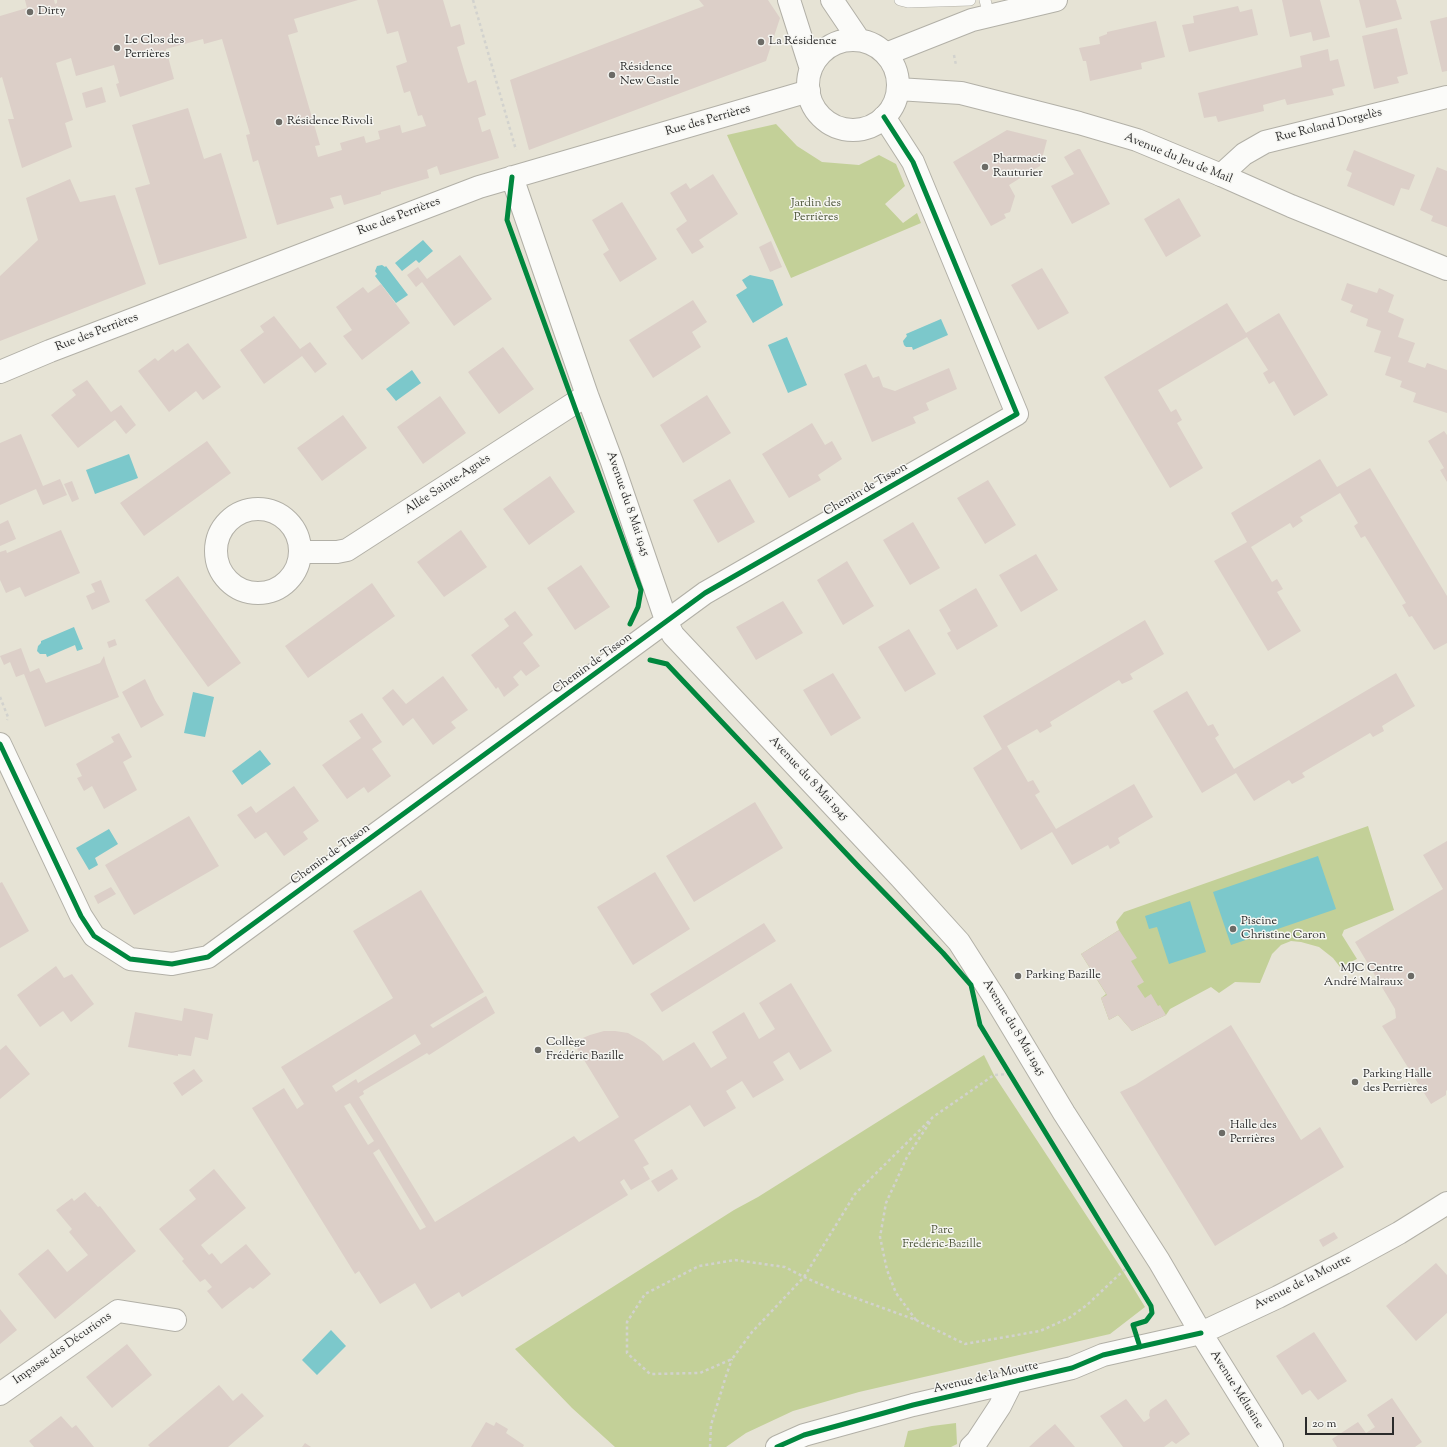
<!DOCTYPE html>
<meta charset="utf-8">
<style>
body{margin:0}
#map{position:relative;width:1447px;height:1447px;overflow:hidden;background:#e6e3d5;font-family:"Sorts Mill Goudy",serif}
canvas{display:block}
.scale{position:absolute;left:1305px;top:1417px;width:89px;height:18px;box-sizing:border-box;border:2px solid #2b2b2b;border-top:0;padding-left:5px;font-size:12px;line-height:14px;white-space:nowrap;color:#2b2b2b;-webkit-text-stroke:3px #f6f6f2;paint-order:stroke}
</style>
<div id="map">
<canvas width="1447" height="1447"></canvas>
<div class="scale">20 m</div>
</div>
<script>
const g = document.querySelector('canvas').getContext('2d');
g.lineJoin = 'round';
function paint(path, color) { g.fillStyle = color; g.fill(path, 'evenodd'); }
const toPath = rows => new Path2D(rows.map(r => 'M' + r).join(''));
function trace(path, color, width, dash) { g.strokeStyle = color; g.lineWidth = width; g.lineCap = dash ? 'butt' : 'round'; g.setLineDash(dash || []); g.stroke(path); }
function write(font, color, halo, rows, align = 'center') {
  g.font = font + ' "Sorts Mill Goudy",serif'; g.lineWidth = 3; g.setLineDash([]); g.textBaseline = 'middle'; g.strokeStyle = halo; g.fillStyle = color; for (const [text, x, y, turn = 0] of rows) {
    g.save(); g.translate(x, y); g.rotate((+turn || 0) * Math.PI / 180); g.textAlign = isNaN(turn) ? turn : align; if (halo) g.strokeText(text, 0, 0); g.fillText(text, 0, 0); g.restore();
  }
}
paint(toPath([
 [776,124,797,146,822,162,859,165,879,155,896,164,905,186,885,204,903,223,917,213,921,223,791,278,727,135],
 [1368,826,1394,910,1344,930,1342,935,1357,959,1340,967,1333,958,1319,947,1301,942,1291,941,1281,945,1272,954,1260,983,1235,982,1219,993,1211,987,1170,1009,1166,1015,1132,1031,1118,1015,1109,1020,1101,998,1106,994,1081,954,1119,930,1116,922,1124,912],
 [984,1055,994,1075,1123,1271,1145,1307,1110,1334,859,1392,793,1411,746,1433,726,1447,615,1447,572,1408,515,1349,734,1210,758,1197],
 [956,1423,957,1444,951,1447,904,1447,908,1431,932,1426]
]), '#c3d098');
paint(toPath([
 [423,240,433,251,419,263,416,260,402,271,395,263],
 [382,265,385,267,386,266,408,295,396,303,375,276,377,274,375,271,377,266],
 [750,275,773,280,783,305,753,323,736,295,747,288,742,280],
 [941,319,948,335,913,350,912,347,906,347,904,345,903,341,907,336,906,334],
 [787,337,807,385,788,393,768,345],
 [412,370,421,383,396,401,386,389],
 [129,454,138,478,95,494,86,470],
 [74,627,83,649,77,651,75,645,47,657,46,654,40,654,37,651,38,646,41,643,41,641],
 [193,692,214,697,205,737,184,733],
 [260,750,271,764,242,785,232,771],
 [109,829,118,844,95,858,98,865,89,870,76,848],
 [1318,856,1336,909,1231,945,1213,892],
 [1190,901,1206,952,1169,964,1157,927,1149,929,1145,916],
 [331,1330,346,1346,317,1375,302,1360]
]), '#7cc8cb');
paint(toPath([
 [25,0,54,0,55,4,57,3,57,0,358,0,294,19,298,32,288,35,320,145,315,146,318,157,342,150,340,143,364,136,366,143,380,139,378,131,400,125,402,133,426,126,422,115,418,116,410,91,404,93,396,66,407,62,398,31,387,34,377,0,443,0,451,27,460,24,465,44,457,47,465,74,468,83,476,80,486,115,478,118,482,132,490,129,499,158,440,175,437,166,427,170,429,178,381,192,381,194,344,205,341,195,330,198,334,208,277,225,258,160,253,162,246,135,250,134,222,39,204,44,203,39,166,49,174,79,120,97,116,84,119,83,114,65,76,76,71,58,56,63,73,120,65,123,72,147,22,168,8,119,14,119,2,77,0,78,0,16,27,8],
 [699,0,768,0,780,18,766,61,529,150,510,80,704,6],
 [1282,0,1320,0,1330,37,1313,41,1311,32,1290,37],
 [1359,0,1396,0,1402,19,1366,28],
 [1238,6,1240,12,1252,9,1258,35,1189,52,1182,25,1194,23,1193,16],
 [1447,17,1447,71,1442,72,1430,21],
 [1156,21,1165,57,1141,63,1142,69,1090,81,1086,61,1083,61,1079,48,1100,44,1099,37,1107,34,1107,32],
 [1397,28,1408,74,1397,77,1399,83,1374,89,1362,36],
 [1328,49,1330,61,1338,59,1345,86,1332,89,1334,95,1287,105,1285,99,1263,105,1264,111,1218,122,1216,116,1204,118,1198,93,1302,67,1300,56],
 [102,87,106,102,86,108,82,93],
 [188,108,204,159,221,153,247,238,159,265,135,188,150,184,132,125],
 [1007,130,1047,140,1040,166,1009,185,1015,196,1010,212,1004,214,1006,218,991,226,953,162],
 [1078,149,1080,149,1110,204,1072,224,1051,186,1074,174,1064,157],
 [1354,150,1415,175,1409,190,1401,188,1394,206,1347,186,1352,173,1346,170],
 [1437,167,1447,171,1447,227,1431,221,1433,216,1420,210],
 [713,174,738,214,699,240,704,247,692,254,676,229,687,221,670,193,686,183,690,189],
 [70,179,80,202,115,195,146,284,0,341,0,276,38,240,26,198],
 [1179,198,1201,236,1166,257,1144,219],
 [622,202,657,259,620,282,603,254,609,250,592,220],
 [771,241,782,267,770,272,759,247],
 [460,255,492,299,454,326,422,282,416,287,407,275,418,267,427,279],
 [1042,268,1069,313,1038,330,1011,285],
 [1347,283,1377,293,1379,288,1394,295,1388,312,1404,319,1398,337,1415,343,1408,362,1425,368,1427,363,1447,370,1447,413,1413,402,1416,393,1400,387,1402,381,1385,375,1391,357,1374,352,1381,331,1366,326,1368,319,1350,312,1353,305,1341,300],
 [381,284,410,323,362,360,343,336,352,330,336,307,363,287,368,293],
 [693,300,707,322,692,332,701,347,653,378,629,340],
 [1227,303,1246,333,1279,313,1328,395,1294,416,1274,381,1269,384,1263,373,1268,370,1247,337,1158,390,1171,412,1176,409,1182,420,1177,423,1203,468,1170,488,1104,377],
 [274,316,300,349,310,342,327,364,315,373,302,356,264,384,240,350,264,332,260,326],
 [188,343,221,387,203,400,196,391,169,412,138,371,155,358,158,361,173,349,175,352],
 [503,347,534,389,499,414,468,372],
 [866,364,873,378,879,376,883,387,895,391,949,368,957,389,926,403,929,410,913,417,916,423,872,442,844,374],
 [87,380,111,412,121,405,136,425,126,434,115,420,78,448,51,415,76,395,72,390],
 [707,395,731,433,683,463,660,425],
 [440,396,466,433,423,464,397,427],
 [343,415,367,448,322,481,297,448],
 [812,423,825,445,832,441,842,459,818,475,821,480,789,498,762,454],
 [1444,431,1447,435,1447,482,1440,470,1444,468,1428,441],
 [21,434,43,486,60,479,67,495,43,505,36,489,0,505,0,443],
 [207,441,231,473,144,536,120,503],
 [1320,459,1337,487,1370,468,1447,596,1447,643,1434,650,1412,616,1409,617,1402,605,1406,603,1365,536,1361,538,1354,526,1358,523,1340,493,1300,517,1303,521,1293,528,1290,523,1251,547,1272,582,1277,579,1283,589,1277,592,1301,631,1268,651,1214,561,1247,542,1231,513],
 [550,476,575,512,529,545,503,509],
 [730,479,755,522,718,543,693,500],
 [988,480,1016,525,985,544,957,498],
 [72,481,79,499,72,502,64,484],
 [8,520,16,539,0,546,0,524],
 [913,522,940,568,910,585,883,540],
 [61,530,80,573,25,597,20,587,6,593,0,580,0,552,6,550,7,553],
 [461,530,487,567,444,597,417,562],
 [1036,554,1058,590,1021,612,999,575],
 [847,561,874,606,843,625,817,580],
 [581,565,610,607,575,630,547,588],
 [178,576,241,663,208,687,145,600],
 [101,580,110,602,92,610,86,596,95,592,91,584],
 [372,583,395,616,308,678,285,646],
 [976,588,998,626,957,650,947,633,951,631,939,610],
 [783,601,803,633,756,660,736,627],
 [515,611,533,635,523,643,540,666,526,676,521,670,513,677,519,685,504,697,498,687,496,689,471,655,509,626,504,619],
 [1145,620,1164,654,1130,674,1133,679,1122,684,1119,680,1050,722,1052,726,1040,733,1037,729,1007,746,1028,782,1033,780,1040,792,1035,795,1056,829,1134,784,1153,817,1118,838,1120,843,1110,849,1108,845,1072,865,1052,832,1021,850,973,768,1002,749,983,716],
 [909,629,936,674,905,692,878,647],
 [115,639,117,645,109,648,107,642],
 [21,648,30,672,39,668,46,683,100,663,104,656,106,664,119,697,45,727,24,674,16,677,10,662,4,665,0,656],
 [833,673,861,718,831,736,803,690],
 [1396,673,1415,706,1382,726,1384,731,1373,737,1370,733,1302,773,1305,777,1292,784,1289,780,1254,801,1236,773,1202,793,1153,711,1187,691,1208,726,1213,724,1219,735,1215,738,1234,769],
 [443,676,468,710,451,722,456,728,433,745,413,718,403,726,382,698,393,689,406,704],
 [145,679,155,700,164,715,141,728,122,692],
 [362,713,382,742,372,749,391,776,368,793,364,787,347,799,322,765,361,738,349,721],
 [119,733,132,757,123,762,137,790,104,809,92,786,84,791,77,778,82,776,76,764,114,742,111,737],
 [294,786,319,821,303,832,308,839,284,856,266,832,255,839,237,815,251,806,256,813],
 [755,802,783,848,694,902,666,856],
 [189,816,219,866,134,915,105,865],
 [1447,841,1447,1090,1446,1091,1446,1095,1431,1104,1382,1026,1396,1018,1395,1009,1355,942,1443,889,1423,855],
 [655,872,690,929,633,965,597,907],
 [2,882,29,931,0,948,0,883],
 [111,887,116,894,98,904,94,896],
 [421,890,484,992,430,1025,433,1028,486,996,495,1013,429,1055,427,1053,363,1091,364,1094,359,1097,435,1222,574,1136,579,1142,619,1117,573,1042,590,1035,604,1031,615,1031,628,1033,644,1042,660,1056,663,1061,694,1042,711,1068,727,1058,712,1032,744,1012,759,1039,764,1036,775,1029,759,1003,791,983,832,1051,800,1070,789,1052,773,1062,784,1080,753,1098,742,1081,726,1091,736,1108,704,1127,690,1105,634,1140,649,1164,643,1167,650,1179,631,1190,624,1179,620,1182,628,1195,462,1297,459,1292,431,1309,415,1283,380,1304,359,1271,355,1274,252,1108,284,1088,297,1109,304,1104,281,1067,393,998,353,931],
 [415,1034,421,1044,358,1083,356,1079,336,1092,332,1086],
 [350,1103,374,1141,368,1145,344,1106],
 [379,1149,426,1227,420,1230,373,1153],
 [764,923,776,941,662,1012,650,994],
 [1119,930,1137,958,1131,961,1144,982,1137,986,1145,998,1151,994,1158,1006,1160,1005,1166,1015,1132,1031,1118,1015,1109,1020,1101,998,1107,995,1081,954],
 [56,966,64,978,72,974,94,1004,71,1022,63,1011,40,1027,17,995],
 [184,1008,213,1014,208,1040,195,1037,191,1056,178,1054,178,1056,128,1047,135,1012,182,1021],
 [1231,1025,1301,1140,1320,1127,1344,1167,1215,1246,1120,1092,1135,1085],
 [6,1045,30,1074,0,1099,0,1050],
 [194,1069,203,1081,182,1096,173,1083],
 [214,1169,246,1208,201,1245,209,1255,212,1253,221,1264,246,1244,271,1274,253,1289,250,1287,222,1309,207,1291,212,1287,205,1279,200,1282,182,1261,184,1259,159,1229,196,1199,189,1190],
 [672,1169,678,1179,658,1192,651,1181],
 [85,1192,98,1207,100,1206,136,1251,55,1319,18,1274,48,1249,67,1272,88,1255,69,1232,72,1229,56,1210,72,1198,74,1201],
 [1334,1232,1338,1238,1323,1247,1319,1240],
 [1436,1263,1447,1275,1447,1313,1416,1341,1386,1306],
 [0,1309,17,1330,0,1344],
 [1314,1332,1347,1381,1318,1400,1310,1390,1302,1395,1276,1356],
 [127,1344,152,1375,112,1408,86,1377],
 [219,1385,233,1401,242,1393,264,1416,228,1447,150,1447,148,1445],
 [1392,1398,1422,1442,1415,1447,1337,1447,1332,1439,1358,1422,1366,1433,1375,1427,1367,1415],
 [1126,1399,1144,1422,1150,1418,1149,1415,1150,1410,1166,1399,1190,1434,1176,1444,1172,1441,1164,1447,1123,1447,1100,1416],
 [61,1416,72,1428,76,1425,94,1447,34,1447,29,1441],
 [486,1422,494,1426,496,1422,508,1429,506,1433,524,1445,523,1447,471,1447],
 [1055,1424,1075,1447,1029,1447,1041,1436],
 [305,1443,311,1447,302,1447]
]), '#dccfc8');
const lane = toPath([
 [900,0,908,2,970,0],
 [985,0,989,16]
]);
const street = toPath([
 [886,54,972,20,1056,0],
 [1221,175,1244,154,1265,142,1447,97],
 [512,177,587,395,612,462,667,623,673,635,901,878,959,942,996,1000,1064,1113,1159,1261,1201,1333,1272,1447],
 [0,372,50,351,479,187,809,91],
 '216 551a42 42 0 1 1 84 0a42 42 0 1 1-84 0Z',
 [301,552,337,552,347,550,587,395],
 [0,744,81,916,94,936,130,959,172,964,208,957,705,593,1017,414,913,162,884,117],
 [0,1394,118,1311,175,1320],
 [777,1447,804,1435,913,1405,1072,1368,1103,1355,1201,1333,1278,1297,1344,1263,1399,1233,1447,1203],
 [971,1447,977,1441,1000,1406,1012,1382]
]);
const secondary = toPath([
 [789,0,811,69],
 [832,0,859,40],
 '808 85a45 45 0 1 1 90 0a45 45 0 1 1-90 0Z',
 [898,89,961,93,1079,123,1137,140,1221,175,1291,206,1447,269]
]);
trace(lane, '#b2b0a7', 12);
trace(street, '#b2b0a7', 24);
trace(secondary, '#b2b0a7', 24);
trace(toPath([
 [473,0,516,150],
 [954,55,956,65],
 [0,697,8,717,7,720],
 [1010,1074,994,1075,933,1117,855,1194,804,1277,752,1332,732,1359,700,1373,650,1374,627,1353,627,1322,645,1294,699,1266,735,1260,785,1267,804,1277,836,1291,916,1320,965,1344,1040,1331,1069,1318,1087,1305,1123,1271,1128,1268],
 [916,1320,896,1293,887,1270,880,1237,886,1203,907,1157,930,1122],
 [710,1447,711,1425,726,1376,732,1359]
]), '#d2d2ce', 2.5, [3, 3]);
trace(lane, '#fbfbf9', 11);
trace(street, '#fbfbf9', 22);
trace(secondary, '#fbfbf9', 22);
trace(toPath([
 [512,177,507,220,641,590,638,607,630,624],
 [650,660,667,664,859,867,943,953,971,985,980,1025,1151,1306,1152,1313,1146,1321,1133,1325,1140,1347],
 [0,744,81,916,94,936,130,959,172,964,208,957,705,593,1017,414,913,162,884,117],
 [777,1447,804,1435,913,1405,1072,1368,1103,1355,1201,1333]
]), '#00873e', 5);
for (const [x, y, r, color] of [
 [30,12,4,"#6c6b66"],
 [761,42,4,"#6c6b66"],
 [117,48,4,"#6c6b66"],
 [612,75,4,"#6c6b66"],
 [279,122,4,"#6c6b66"],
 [985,167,4,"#6c6b66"],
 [1233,929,4,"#6c6b66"],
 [1018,976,4,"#6c6b66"],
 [1411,976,4,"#6c6b66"],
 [538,1050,4,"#6c6b66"],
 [1355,1082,4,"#6c6b66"],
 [1222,1133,4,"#6c6b66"]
]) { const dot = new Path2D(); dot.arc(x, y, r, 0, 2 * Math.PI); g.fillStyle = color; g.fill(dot); trace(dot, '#f6f6f2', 1.5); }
write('12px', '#2b2b2b', '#f6f6f2', [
 ["Dirty",38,12],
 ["Le Clos des",125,41],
 ["Perrières",125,55],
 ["La Résidence",769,42],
 ["Résidence",620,68],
 ["New Castle",620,82],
 ["Résidence Rivoli",287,122],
 ["Pharmacie",993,160],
 ["Rauturier",993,174],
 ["Piscine",1241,922],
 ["Christine Caron",1241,936],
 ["MJC Centre",1403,969,"right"],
 ["André Malraux",1403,983,"right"],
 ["Parking Bazille",1026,976],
 ["Collège",546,1043],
 ["Frédéric Bazille",546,1057],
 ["Parking Halle",1363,1075],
 ["des Perrières",1363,1089],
 ["Halle des",1230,1126],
 ["Perrières",1230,1140]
], 'left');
write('12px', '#2b2b2b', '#f6f6f2', [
 ["Rue des Perrières",708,121,-16],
 ["Rue Roland Dorgelès",1329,126,-14],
 ["Avenue du Jeu de Mail",1178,159,22],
 ["Rue des Perrières",399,217,-21],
 ["Rue des Perrières",97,333,-21],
 ["Allée Sainte-Agnès",448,485,-33],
 ["Chemin de Tisson",866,490,-30],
 ["Avenue du 8 Mai 1945",627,504,71],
 ["Chemin de Tisson",593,664,-36],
 ["Avenue du 8 Mai 1945",808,779,47],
 ["Chemin de Tisson",331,855,-36],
 ["Avenue du 8 Mai 1945",1013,1028,59],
 ["Avenue de la Moutte",1303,1283,-27],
 ["Impasse des Décurions",63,1349,-35],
 ["Avenue de la Moutte",986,1378,-13],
 ["Avenue Mélusine",1236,1390,58]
]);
write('12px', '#50583d', '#f6f6f2', [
 ["Jardin des",816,204],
 ["Perrières",816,218],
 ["Parc",942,1231],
 ["Frédéric-Bazille",942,1245]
]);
</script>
